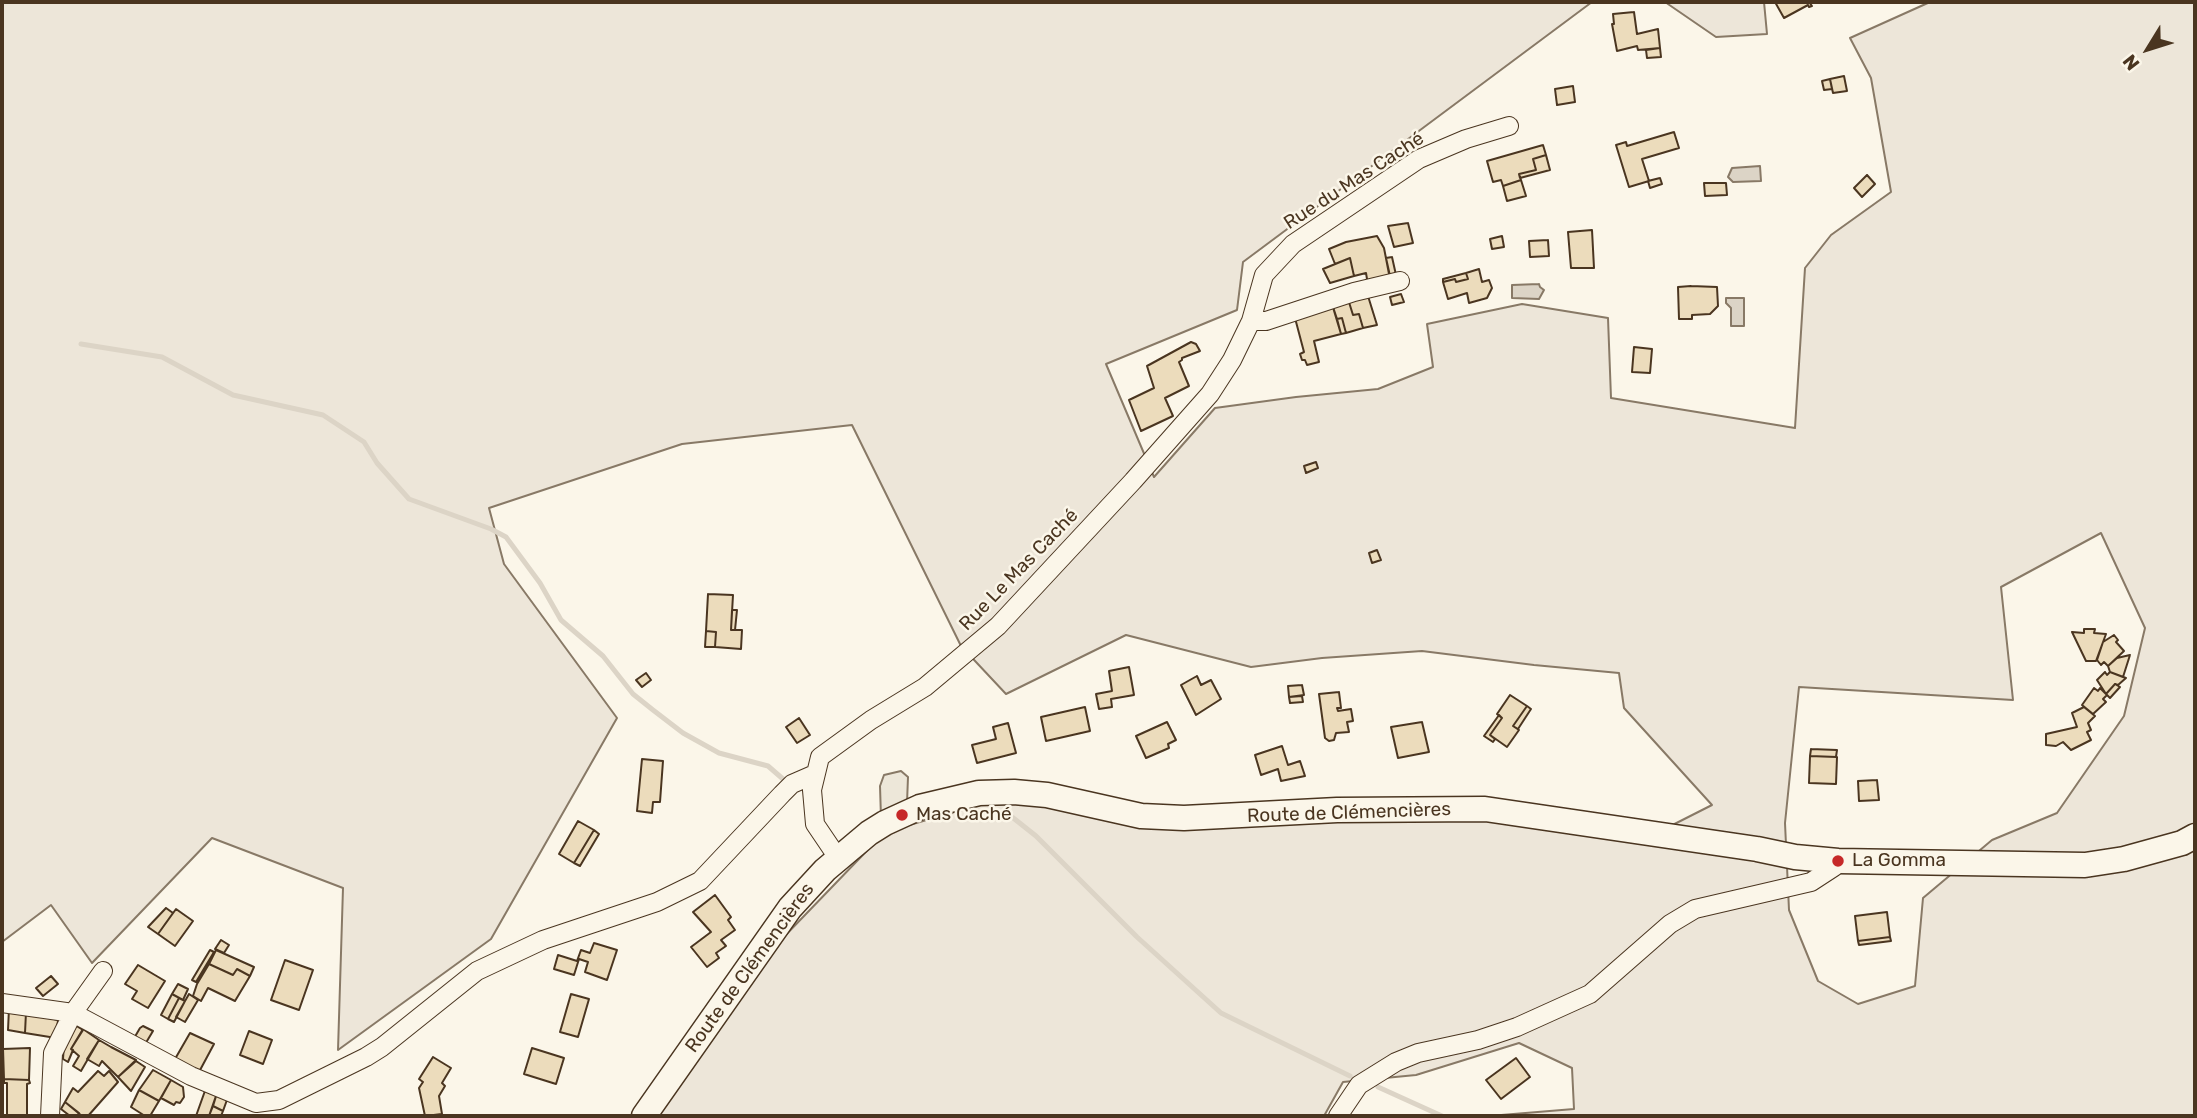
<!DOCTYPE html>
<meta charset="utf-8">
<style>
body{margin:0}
#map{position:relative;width:2197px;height:1118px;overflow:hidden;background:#fbf6e9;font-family:Rubik,sans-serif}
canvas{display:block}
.frame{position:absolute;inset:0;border:4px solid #4a3520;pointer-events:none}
.north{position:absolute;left:2113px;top:14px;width:70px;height:70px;-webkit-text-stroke:5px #fbf6e9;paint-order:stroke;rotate:232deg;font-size:19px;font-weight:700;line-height:28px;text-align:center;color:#4a3520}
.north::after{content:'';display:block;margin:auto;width:24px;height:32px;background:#4a3520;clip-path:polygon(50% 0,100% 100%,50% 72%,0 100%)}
</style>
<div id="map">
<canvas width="2197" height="1118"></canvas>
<div class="frame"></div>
<div class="north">N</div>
</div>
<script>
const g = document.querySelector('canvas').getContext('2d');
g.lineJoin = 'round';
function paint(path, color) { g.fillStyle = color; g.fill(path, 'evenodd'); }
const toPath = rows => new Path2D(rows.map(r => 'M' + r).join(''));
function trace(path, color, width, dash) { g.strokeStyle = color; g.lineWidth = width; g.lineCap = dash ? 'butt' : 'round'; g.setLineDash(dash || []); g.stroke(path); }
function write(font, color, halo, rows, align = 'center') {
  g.font = font + ' Rubik,sans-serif'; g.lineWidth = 5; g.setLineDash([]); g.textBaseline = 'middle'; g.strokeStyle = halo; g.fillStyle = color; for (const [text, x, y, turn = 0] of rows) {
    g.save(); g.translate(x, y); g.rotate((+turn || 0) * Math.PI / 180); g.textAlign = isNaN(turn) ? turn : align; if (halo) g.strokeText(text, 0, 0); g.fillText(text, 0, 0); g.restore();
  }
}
const green = toPath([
 [2,2,1592,2,1243,262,1237,310,1106,364,1154,477,1215,408,1296,397,1378,389,1433,367,1427,324,1522,304,1608,318,1611,398,1795,428,1805,268,1831,235,1891,192,1871,78,1850,38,1930,2,2195,2,2195,1116,1489,1116,1574,1109,1572,1068,1519,1043,1416,1075,1343,1082,1324,1116,658,1116,778,943,885,832,1003,798,1278,824,1486,797,1637,843,1712,805,1624,708,1619,673,1534,665,1422,651,1322,658,1251,667,1126,635,1006,694,961,646,852,425,682,444,489,508,504,564,617,718,491,939,338,1050,343,888,212,838,92,963,51,905,2,942,2,2],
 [2101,533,2145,628,2124,716,2057,813,1992,840,1923,898,1915,986,1858,1004,1818,981,1789,910,1785,823,1799,687,2013,700,2001,587,2101,533],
 [1665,2,1764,2,1767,34,1716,37,1665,2]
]);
paint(green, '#ede6d9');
trace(green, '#887966', 2);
const parking = toPath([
 [901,771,908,777,907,803,881,818,880,786,884,775,901,771]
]);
paint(parking, '#ede7d9');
trace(parking, '#887966', 2);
const water = toPath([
 [1760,166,1761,181,1733,182,1728,177,1732,168,1760,166],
 [1539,284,1540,287,1544,290,1539,299,1512,298,1512,285,1539,284],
 [1726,298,1744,298,1744,326,1731,326,1731,308,1726,303,1726,298]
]);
paint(water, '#dcd4c6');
trace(water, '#887966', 2);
trace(toPath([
 [81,344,162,357,233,395,323,415,364,442,377,463,409,499,491,529,506,537,540,583,561,620,603,656,633,694,653,710,683,733,719,753,768,766,783,779],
 [1007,813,1036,836,1137,937,1221,1013,1350,1076],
 [1378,1087,1442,1116]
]), '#dcd4c6', 5);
const building = toPath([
 [1775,2,1809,2,1812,6,1809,7,1808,5,1784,18,1775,2],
 [1634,12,1637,34,1658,29,1660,48,1638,50,1637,46,1617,51,1612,24,1614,24,1613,14,1634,12],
 [1660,48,1661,57,1647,58,1646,50,1660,48],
 [1844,76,1847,91,1833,93,1830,79,1844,76],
 [1830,79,1832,89,1824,90,1822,81,1830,79],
 [1573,86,1575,102,1557,105,1555,89,1573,86],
 [1674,132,1679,148,1642,159,1649,181,1629,187,1616,145,1626,142,1627,146,1674,132],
 [1543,145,1546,155,1533,159,1536,170,1519,174,1521,180,1503,186,1501,180,1493,182,1487,161,1543,145],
 [1546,155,1550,170,1520,178,1519,174,1536,170,1533,159,1546,155],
 [1867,175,1875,184,1862,197,1854,188,1867,175],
 [1660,178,1662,184,1650,188,1648,181,1660,178],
 [1521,180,1526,196,1507,201,1503,186,1521,180],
 [1704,183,1726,183,1727,195,1705,196,1704,183],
 [1408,223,1413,243,1394,247,1388,226,1408,223],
 [1592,230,1594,268,1571,268,1568,232,1592,230],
 [1377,236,1384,248,1390,279,1368,285,1366,273,1354,276,1350,258,1335,264,1329,249,1346,242,1377,236],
 [1502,236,1504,247,1492,249,1490,239,1502,236],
 [1548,240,1549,256,1530,257,1529,241,1548,240],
 [1392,257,1396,275,1390,276,1386,258,1392,257],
 [1350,258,1354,276,1330,283,1323,269,1350,258],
 [1479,269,1482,282,1489,280,1492,288,1487,298,1469,303,1467,293,1448,299,1443,282,1455,279,1456,282,1468,279,1466,273,1479,269],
 [1466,273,1468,279,1456,282,1455,279,1443,282,1443,279,1466,273],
 [1691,286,1717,287,1718,306,1710,314,1692,315,1692,319,1679,319,1678,287,1691,286],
 [1401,294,1404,302,1392,305,1390,297,1401,294],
 [1368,296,1377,325,1363,328,1359,314,1353,315,1348,299,1368,296],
 [1348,299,1353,315,1359,314,1363,328,1346,333,1342,318,1337,319,1332,304,1348,299],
 [1332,304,1341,334,1314,341,1319,362,1307,365,1305,360,1302,360,1300,354,1304,352,1295,318,1332,304],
 [1342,318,1346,333,1341,334,1337,319,1342,318],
 [1191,342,1196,344,1200,351,1182,358,1182,360,1179,362,1189,386,1165,398,1173,416,1141,431,1129,400,1154,388,1147,366,1191,342],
 [1634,347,1652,349,1650,373,1632,372,1634,347],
 [1316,462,1318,468,1306,473,1304,466,1316,462],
 [1377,550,1381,560,1372,563,1369,553,1377,550],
 [708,594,733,595,731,630,742,630,741,649,715,647,716,632,706,631,708,594],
 [732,610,737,610,735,630,731,630,732,610],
 [2084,629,2095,629,2094,633,2106,634,2096,661,2086,661,2072,632,2084,633,2084,629],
 [706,631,716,632,715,647,705,647,706,631],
 [2114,635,2118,640,2116,642,2124,651,2108,666,2104,662,2101,665,2097,660,2103,642,2114,635],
 [2130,655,2123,677,2110,672,2108,666,2117,658,2130,655],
 [1129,667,1134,695,1111,699,1112,707,1099,709,1096,694,1112,691,1109,671,1129,667],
 [2105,672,2107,675,2110,672,2126,678,2118,685,2115,684,2106,694,2097,680,2105,672],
 [646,673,651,680,642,687,636,680,646,673],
 [1197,676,1201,685,1211,680,1221,699,1196,715,1181,685,1197,676],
 [2115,684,2120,687,2110,698,2106,694,2115,684],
 [1302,685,1304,695,1289,697,1288,686,1302,685],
 [2094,688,2098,691,2100,688,2107,695,2103,699,2106,702,2093,714,2082,705,2094,688],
 [1339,692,1341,708,1337,708,1338,711,1351,709,1353,721,1347,722,1349,732,1336,733,1334,740,1329,741,1325,738,1319,694,1339,692],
 [1510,695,1527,706,1513,726,1519,730,1507,747,1490,735,1502,718,1497,714,1510,695],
 [1302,696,1303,702,1290,703,1289,697,1302,696],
 [1527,706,1531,709,1518,729,1513,726,1527,706],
 [1085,707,1090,731,1046,741,1041,717,1085,707],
 [2084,707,2095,716,2088,723,2091,730,2087,732,2091,740,2071,750,2063,742,2056,746,2046,745,2046,734,2077,727,2072,713,2084,707],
 [1499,715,1502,718,1490,735,1495,739,1493,742,1484,736,1499,715],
 [799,718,810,735,797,743,786,727,799,718],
 [1167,722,1176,740,1168,744,1169,748,1146,758,1136,736,1167,722],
 [1422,722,1429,752,1398,758,1391,727,1422,722],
 [1008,723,1016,753,977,763,972,745,996,739,993,727,1008,723],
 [1282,746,1288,765,1300,761,1305,776,1281,781,1278,769,1261,775,1255,755,1282,746],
 [1811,749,1837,750,1836,757,1810,756,1811,749],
 [1810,756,1837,757,1836,784,1809,783,1810,756],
 [642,759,663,761,660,802,653,802,652,813,637,811,642,759],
 [1877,780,1879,800,1859,801,1858,781,1877,780],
 [578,821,594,830,574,863,559,854,578,821],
 [594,830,599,834,580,866,574,863,594,830],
 [715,895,731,917,728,920,735,930,721,940,726,946,716,953,719,958,707,967,691,947,711,932,693,912,715,895],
 [166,908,173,913,158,934,148,927,166,908],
 [176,909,193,921,175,946,158,934,176,909],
 [1887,912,1890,937,1858,941,1855,916,1887,912],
 [1890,937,1891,941,1859,945,1858,941,1890,937],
 [221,940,229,945,224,953,215,949,221,940],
 [594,943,617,950,607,980,585,972,588,962,579,959,574,975,554,969,558,955,577,961,581,950,590,953,594,943],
 [210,950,214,952,196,982,192,980,210,950],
 [216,950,254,967,250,976,237,969,233,975,209,964,216,950],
 [285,960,313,970,299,1010,271,1000,285,960],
 [209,964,233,975,237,969,250,976,235,1001,208,988,201,1001,193,996,197,984,209,964],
 [138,965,165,981,148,1008,132,999,137,991,125,984,138,965],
 [51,976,58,984,43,996,36,988,51,976],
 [178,984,188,989,183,1000,172,994,178,984],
 [172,994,179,998,168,1019,161,1015,172,994],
 [189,994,198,1000,185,1022,176,1017,189,994],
 [571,994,589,999,578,1037,560,1032,571,994],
 [179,998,185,1001,174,1022,168,1019,179,998],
 [9,1008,26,1012,25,1033,8,1030,9,1008],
 [26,1012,58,1020,56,1038,25,1033,26,1012],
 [75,1025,83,1030,71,1049,73,1050,68,1062,63,1059,64,1044,75,1025],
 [143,1026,153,1031,144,1046,133,1040,140,1028,143,1026],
 [83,1029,99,1040,81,1071,73,1066,79,1056,71,1049,83,1029],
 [249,1031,272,1040,263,1064,240,1055,249,1031],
 [190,1033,214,1044,199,1072,175,1059,190,1033],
 [99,1040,111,1047,136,1060,118,1077,102,1061,99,1066,87,1059,99,1040],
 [30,1048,29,1080,4,1079,3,1049,30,1048],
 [532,1048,564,1058,556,1084,524,1074,532,1048],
 [433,1057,451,1068,442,1083,445,1086,439,1096,442,1114,425,1116,419,1088,423,1082,419,1079,433,1057],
 [1516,1058,1530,1077,1501,1099,1486,1080,1516,1058],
 [136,1061,145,1067,131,1091,118,1077,136,1061],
 [153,1070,171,1080,159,1101,139,1090,153,1070],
 [98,1071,104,1076,109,1071,118,1082,88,1116,82,1116,65,1102,73,1088,78,1092,98,1071],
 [4,1079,29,1080,30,1083,27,1084,27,1116,7,1116,7,1083,4,1083,4,1079],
 [171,1080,183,1087,184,1097,180,1103,176,1102,174,1105,161,1098,171,1080],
 [206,1088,217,1093,209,1116,196,1116,206,1088],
 [139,1090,159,1101,150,1116,145,1116,131,1107,139,1090],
 [217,1093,228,1097,223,1111,213,1106,217,1093],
 [65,1102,79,1113,77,1116,70,1116,61,1109,65,1102],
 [213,1106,223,1111,221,1116,209,1116,213,1106]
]);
paint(building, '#ecdcbc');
trace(building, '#4a3520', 2);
const street = toPath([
 [1251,321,1266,321,1354,292,1400,281],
 [838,858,815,824,812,790,820,757,871,720,925,687,998,626,1133,481,1210,394,1232,360,1251,321,1264,275,1293,244,1419,159,1466,139,1509,126],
 [2,1003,73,1013,191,1076,256,1103,279,1100,366,1057,382,1047,477,971,543,940,657,902,700,881,782,794,792,784,815,774],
 [50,1116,53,1053,73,1013,103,971],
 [1338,1116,1359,1085,1396,1062,1418,1053,1478,1040,1517,1027,1590,994,1670,924,1695,909,1811,882,1834,867,1838,861]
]);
const secondary = toPath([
 [644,1116,790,908,825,870,869,833,885,823,920,807,979,793,1014,792,1047,795,1141,816,1184,818,1337,810,1485,809,1757,849,1795,857,1838,861,2085,865,2124,859,2182,843,2195,836]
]);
trace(street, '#4a3520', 20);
trace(secondary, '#4a3520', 27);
trace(street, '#fbf6e9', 18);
trace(secondary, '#fbf6e9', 24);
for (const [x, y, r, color] of [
 [902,815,7,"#c62828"],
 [1838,861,7,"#c62828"]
]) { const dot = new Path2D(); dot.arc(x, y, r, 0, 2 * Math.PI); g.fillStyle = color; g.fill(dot); trace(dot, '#fbf6e9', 2.5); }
write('19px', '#4a3520', '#fbf6e9', [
 ["Rue du Mas Caché",1354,181,-33],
 ["Rue Le Mas Caché",1019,570,-46],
 ["Route de Clémencières",1349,813,-2],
 ["Route de Clémencières",750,968,-54]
]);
write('19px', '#4a3520', '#fbf6e9', [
 ["Mas Caché",916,815],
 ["La Gomma",1852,861]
], 'left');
</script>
